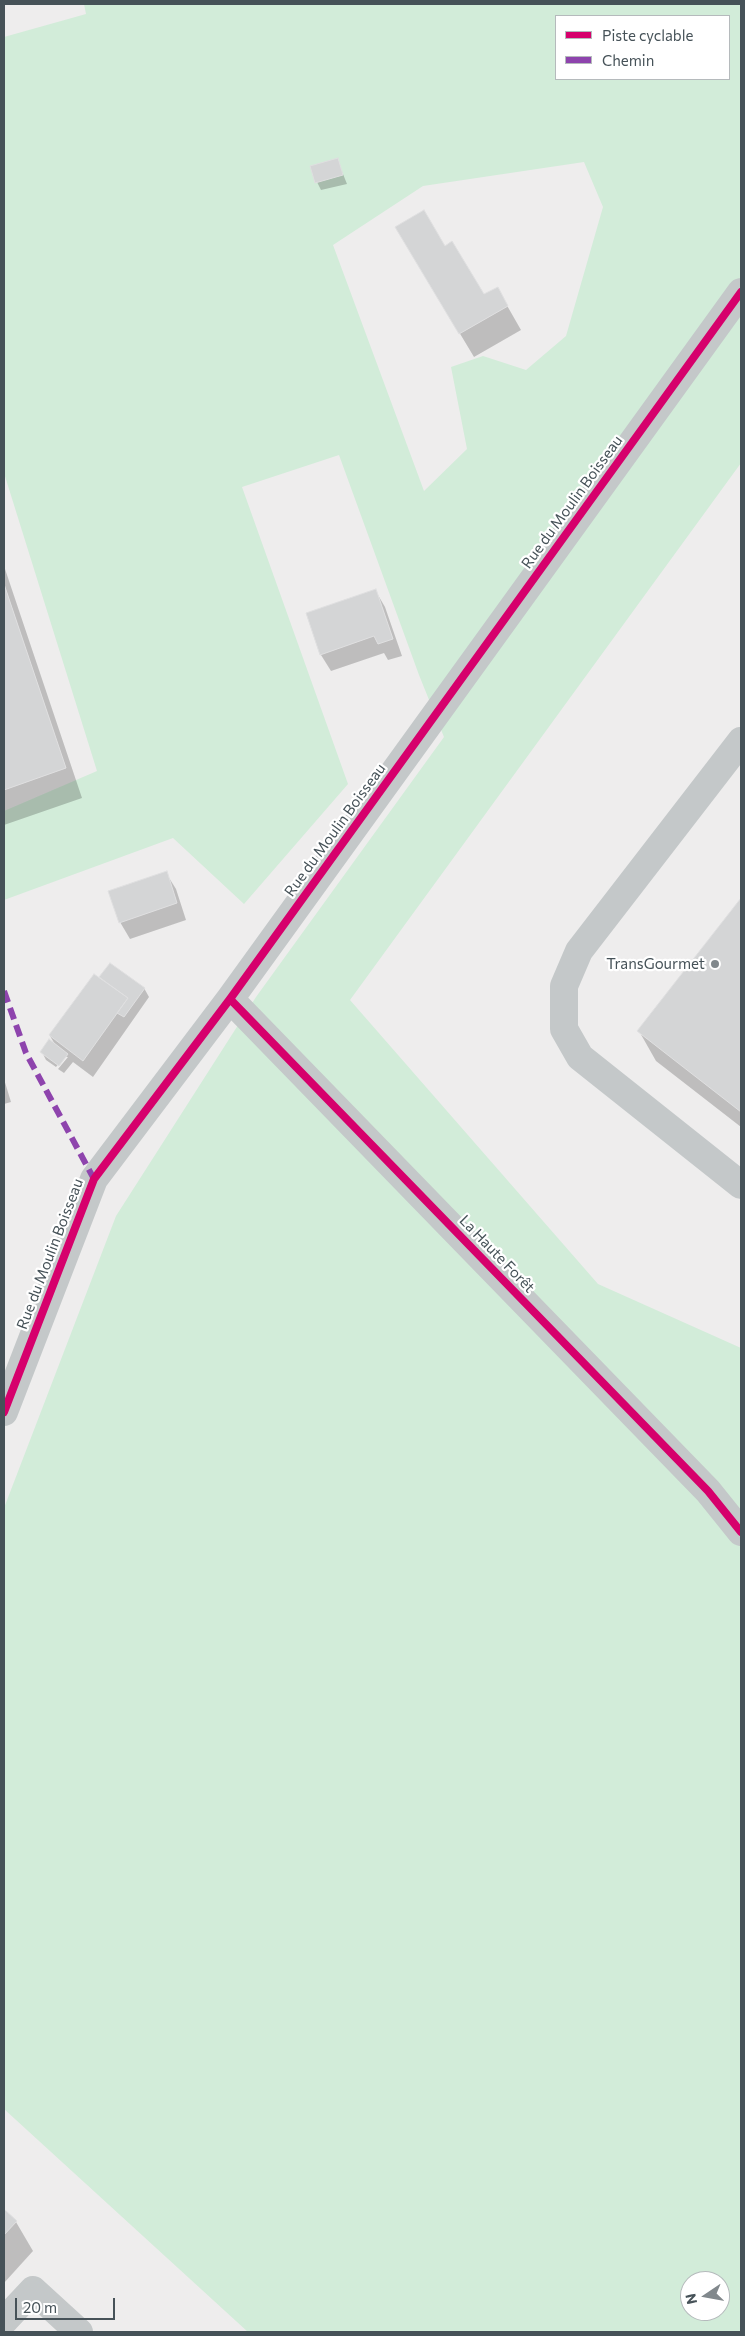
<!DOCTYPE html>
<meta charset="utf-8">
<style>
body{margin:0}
#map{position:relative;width:745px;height:2336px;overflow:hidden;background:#eeeded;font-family:Commissioner,sans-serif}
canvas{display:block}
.frame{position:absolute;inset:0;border:5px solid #465258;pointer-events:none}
.legend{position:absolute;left:555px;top:15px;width:175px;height:65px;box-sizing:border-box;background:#fff;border:1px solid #b5babc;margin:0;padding:6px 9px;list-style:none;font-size:15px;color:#465258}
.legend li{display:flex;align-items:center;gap:10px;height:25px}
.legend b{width:25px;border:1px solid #b5babc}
.north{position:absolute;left:680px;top:2271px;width:50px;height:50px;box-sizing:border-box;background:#fff;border:1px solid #b5babc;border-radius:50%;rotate:258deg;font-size:14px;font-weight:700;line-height:20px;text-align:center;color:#465258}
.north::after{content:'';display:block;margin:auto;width:18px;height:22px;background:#81888c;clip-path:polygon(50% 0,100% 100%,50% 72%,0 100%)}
.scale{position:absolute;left:15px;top:2298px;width:100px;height:22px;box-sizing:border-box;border:2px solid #465258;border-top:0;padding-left:6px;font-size:15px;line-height:18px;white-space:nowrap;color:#465258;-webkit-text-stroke:4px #fff;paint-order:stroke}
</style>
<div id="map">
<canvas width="745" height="2336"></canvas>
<div class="frame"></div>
<ul class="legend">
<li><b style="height:6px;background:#d6006c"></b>Piste cyclable</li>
<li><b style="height:6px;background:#8e44ad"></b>Chemin</li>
</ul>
<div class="north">N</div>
<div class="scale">20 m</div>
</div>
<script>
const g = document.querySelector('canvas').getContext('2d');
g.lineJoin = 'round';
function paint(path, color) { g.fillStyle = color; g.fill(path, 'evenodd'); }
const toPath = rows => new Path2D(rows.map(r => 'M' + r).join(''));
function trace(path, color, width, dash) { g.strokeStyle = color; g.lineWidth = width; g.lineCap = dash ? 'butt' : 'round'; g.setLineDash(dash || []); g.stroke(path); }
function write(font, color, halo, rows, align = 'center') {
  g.font = font + ' Commissioner,sans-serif'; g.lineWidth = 4.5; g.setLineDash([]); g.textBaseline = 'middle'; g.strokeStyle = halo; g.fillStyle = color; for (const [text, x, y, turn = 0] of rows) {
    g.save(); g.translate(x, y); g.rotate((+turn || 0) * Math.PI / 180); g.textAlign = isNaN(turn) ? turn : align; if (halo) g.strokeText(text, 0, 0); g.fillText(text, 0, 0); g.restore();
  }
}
paint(toPath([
 [84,4,741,4,741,463,350,1000,598,1284,741,1348,741,2332,248,2332,4,2109,4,1508,116,1216,256,997,444,737,419,675,339,455,242,487,348,784,244,904,173,838,4,900,4,811,97,771,4,473,4,37,86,14],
 [556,16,729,16,729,79,556,79],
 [584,162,603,207,566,336,526,370,483,356,451,367,467,449,424,491,333,245,423,186],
 [690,2281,720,2281,720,2311,690,2311]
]), '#d2ecd9');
paint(toPath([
 [337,159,347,184,321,190,317,182],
 [444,247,484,296,497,288,521,330,474,357,411,252],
 [4,566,82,798,4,825],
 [375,590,385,607,402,656,388,660,384,653,331,671,321,655,307,613],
 [166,873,176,889,186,920,130,939,120,922],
 [741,900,741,1127,656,1061,639,1031],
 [101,977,144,988,149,997,93,1077,73,1062,64,1073,58,1069,68,1057,64,1057,56,1067,46,1060,42,1052,56,1046,50,1036,103,982],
 [4,1079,11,1102,4,1104],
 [4,2210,16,2222,33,2251,4,2283]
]), '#0003');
const building = toPath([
 [338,158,343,175,315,183,310,166,338,158],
 [424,210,445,246,452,241,484,294,498,287,508,306,459,334,395,227,424,210],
 [4,584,66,768,4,790,4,584],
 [376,589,393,639,378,644,374,636,320,655,306,613,376,589],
 [167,871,177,903,119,923,108,891,167,871],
 [741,898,741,1112,637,1031,741,898],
 [110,963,145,988,124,1017,117,1013,128,998,99,977,110,963],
 [94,974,128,998,83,1061,49,1035,94,974],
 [49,1039,68,1054,59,1066,40,1052,49,1039],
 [4,2209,17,2221,4,2235,4,2209]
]);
paint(building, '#d4d5d6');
trace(building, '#dfdfe0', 1);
trace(toPath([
 [741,741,579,951,564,986,564,1029,580,1057,741,1185],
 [230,999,708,1491,741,1532],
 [4,1412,94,1179,230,999,741,292],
 [4,2321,33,2290,79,2332]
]), '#c4c8c9', 28);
trace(toPath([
 [4,991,26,1053,94,1179]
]), '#8e44ad', 6, [12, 6]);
trace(toPath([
 [230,999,708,1491,741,1532],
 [4,1412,94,1179,230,999,741,292]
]), '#d6006c', 8);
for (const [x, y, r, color] of [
 [715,964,5,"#81888c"]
]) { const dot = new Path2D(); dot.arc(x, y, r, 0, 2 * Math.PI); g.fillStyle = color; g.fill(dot); trace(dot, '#fff', 2); }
write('15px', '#465258', '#fff', [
 ["Rue du Moulin Boisseau",572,502,-54],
 ["Rue du Moulin Boisseau",335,830,-54],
 ["Rue du Moulin Boisseau",50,1254,-69],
 ["La Haute Forêt",497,1254,46]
]);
write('15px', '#465258', '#fff', [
 ["TransGourmet",705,964]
], 'right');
</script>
